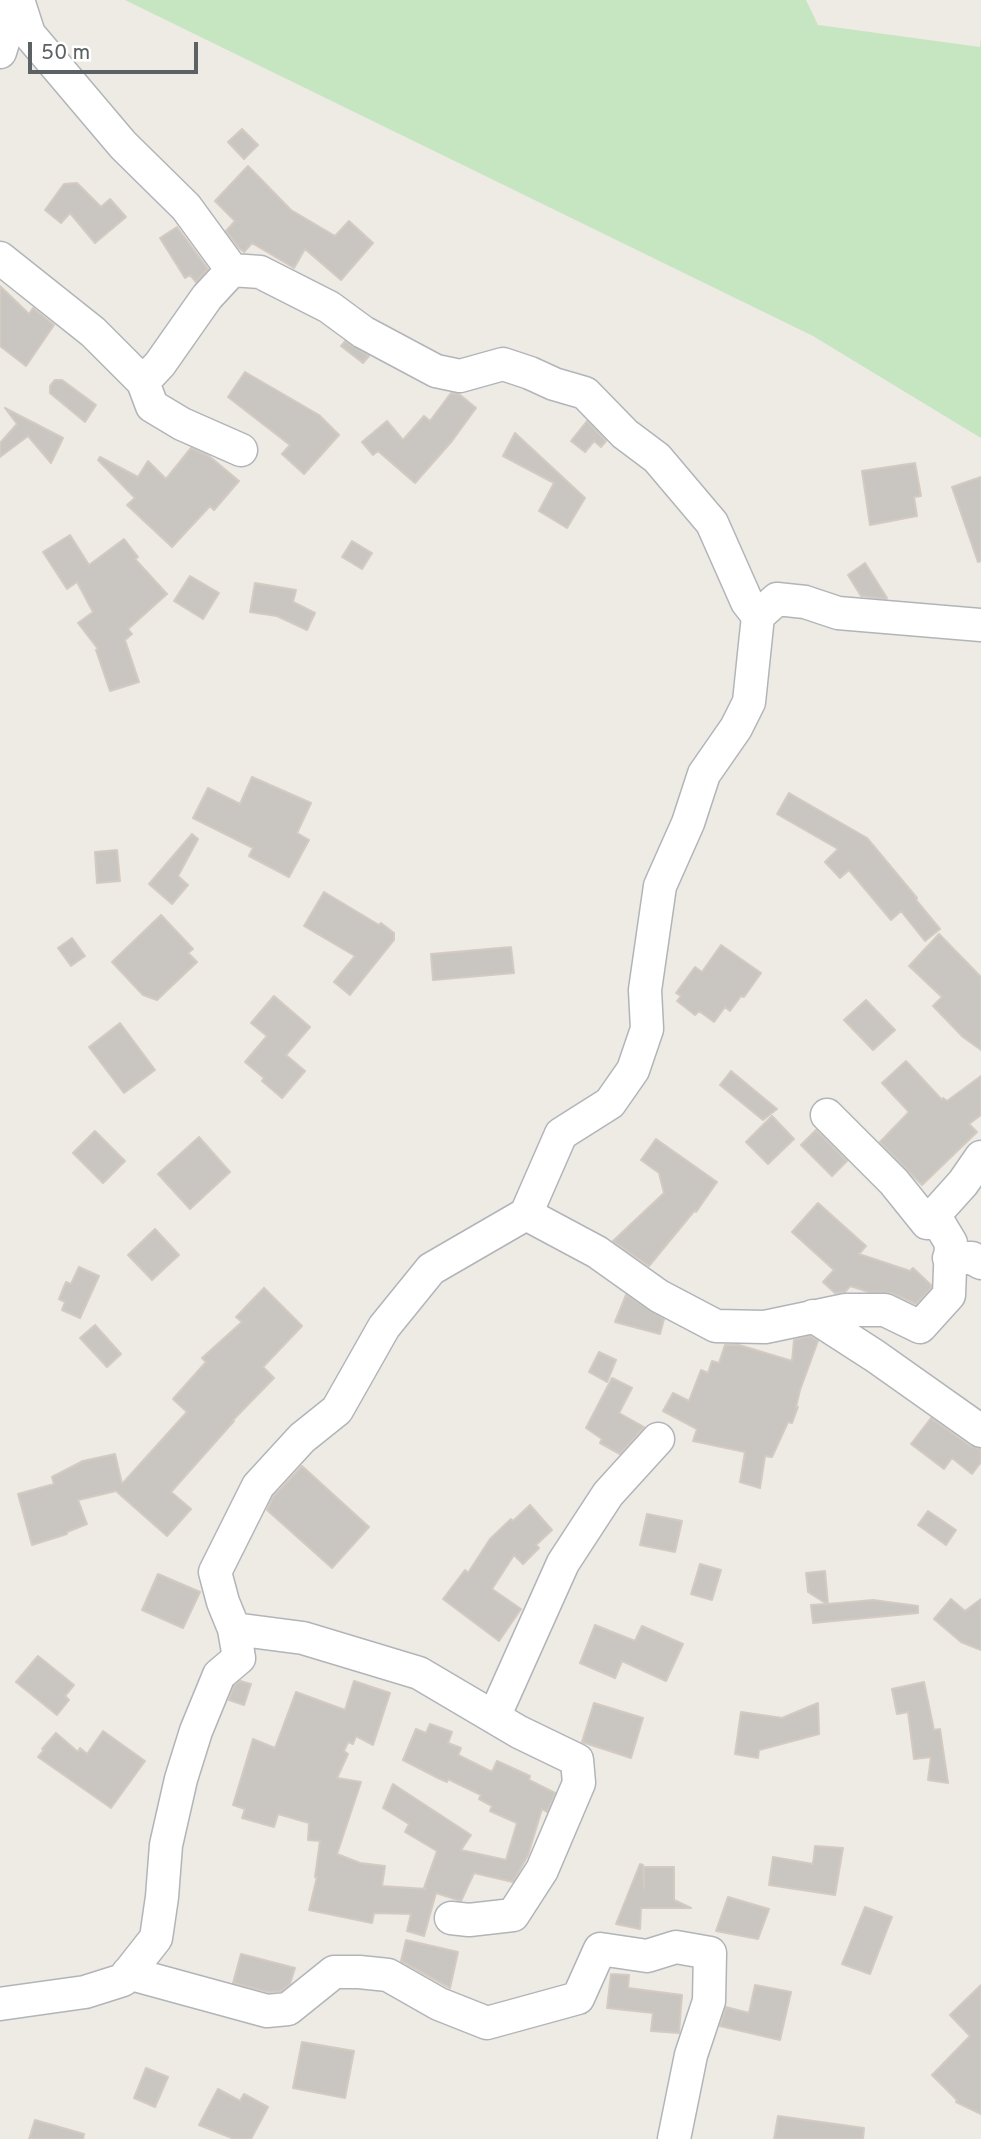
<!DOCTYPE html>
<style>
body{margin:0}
#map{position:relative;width:981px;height:2139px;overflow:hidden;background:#eeeae4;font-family:Overpass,sans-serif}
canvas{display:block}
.scale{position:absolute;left:28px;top:42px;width:170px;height:32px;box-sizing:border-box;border:4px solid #5c6164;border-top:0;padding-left:9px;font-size:21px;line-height:24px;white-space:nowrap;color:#5c6164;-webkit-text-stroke:5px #fff;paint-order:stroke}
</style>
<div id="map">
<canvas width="981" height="2139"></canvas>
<div class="scale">50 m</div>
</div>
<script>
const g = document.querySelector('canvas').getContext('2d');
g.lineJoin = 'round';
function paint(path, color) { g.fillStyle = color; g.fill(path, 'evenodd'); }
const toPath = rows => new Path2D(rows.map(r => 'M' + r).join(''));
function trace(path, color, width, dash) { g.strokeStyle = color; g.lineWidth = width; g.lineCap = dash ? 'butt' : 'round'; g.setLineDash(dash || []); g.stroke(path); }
paint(toPath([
 [125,0,806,0,818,25,980,47,981,37,981,438,813,336]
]), '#c6e5c1');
const building = toPath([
 [242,129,258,145,244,159,228,142,242,129],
 [248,166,291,210,335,236,349,221,373,243,341,280,305,249,294,268,252,243,244,252,239,248,226,231,235,221,215,201,248,166],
 [77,183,101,207,110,199,126,217,95,243,70,213,61,223,45,210,64,184,77,183],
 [177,227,208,269,196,282,190,275,185,278,160,238,177,227],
 [0,286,29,314,33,308,54,325,26,366,0,346,0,286],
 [345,341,369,356,363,363,341,346,345,341],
 [245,372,319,415,339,435,304,474,282,454,290,445,228,397,245,372],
 [55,380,62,380,96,405,85,422,50,393,50,386,55,380],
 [451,393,459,394,476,408,452,441,415,483,378,451,373,455,362,442,387,421,403,440,424,416,430,421,451,393],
 [5,408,63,438,51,463,28,436,0,457,0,443,17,424,5,408],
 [587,421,606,441,601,447,594,441,585,452,571,441,587,421],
 [515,433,585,498,567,528,539,511,554,483,503,456,515,433],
 [191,448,209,456,239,481,214,510,210,506,172,547,127,505,135,498,98,460,100,457,138,477,148,461,166,479,191,448],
 [915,463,921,496,914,497,917,516,870,525,862,471,915,463],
 [981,477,981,561,978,562,952,487,981,477],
 [70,535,89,565,124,539,138,557,135,559,167,594,128,629,132,634,125,640,139,682,110,691,96,650,98,649,78,623,93,612,77,582,67,589,43,552,70,535],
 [352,541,372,553,362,569,342,557,352,541],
 [865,563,887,598,886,599,861,596,848,575,865,563],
 [190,576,219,593,203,619,174,601,190,576],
 [255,583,296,590,293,602,315,613,307,630,277,616,250,612,255,583],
 [252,777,311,803,297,833,309,840,289,877,249,856,253,848,193,818,208,788,240,804,252,777],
 [789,793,867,838,917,898,916,900,940,929,925,941,901,911,891,920,849,870,840,878,825,862,838,849,777,814,789,793],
 [192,834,198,839,178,876,188,885,172,904,149,884,192,834],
 [117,850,120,881,97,883,95,852,117,850],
 [324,892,379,925,381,923,394,933,394,940,350,995,334,982,355,956,304,926,324,892],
 [161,915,193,949,188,953,197,962,157,1000,143,995,112,962,161,915],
 [939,934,981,977,981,1050,963,1037,933,1006,942,997,909,966,939,934],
 [72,938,85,956,71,966,58,948,72,938],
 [721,945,761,973,744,997,741,996,730,1011,725,1007,714,1022,699,1011,695,1015,677,1001,681,996,676,993,695,967,702,972,721,945],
 [511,947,514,973,433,980,431,954,511,947],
 [274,996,310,1027,286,1055,305,1071,282,1098,262,1081,264,1078,245,1062,267,1036,251,1023,274,996],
 [866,1000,895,1030,873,1050,844,1020,866,1000],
 [120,1023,155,1070,124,1093,89,1047,120,1023],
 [906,1061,942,1100,943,1098,947,1101,981,1076,981,1115,969,1124,977,1132,922,1185,880,1142,909,1112,882,1083,906,1061],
 [731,1071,777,1109,763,1120,720,1085,731,1071],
 [772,1116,794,1139,768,1164,746,1142,772,1116],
 [816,1130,847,1161,832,1176,801,1145,816,1130],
 [95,1131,125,1161,103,1183,73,1153,95,1131],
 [199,1137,230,1172,190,1209,158,1174,199,1137],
 [656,1139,717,1182,696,1212,695,1210,649,1266,613,1241,664,1193,659,1173,641,1160,656,1139],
 [818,1203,866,1246,859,1254,910,1271,913,1268,931,1285,931,1288,916,1304,892,1293,869,1292,850,1286,845,1292,835,1293,823,1282,834,1270,792,1232,818,1203],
 [155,1229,179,1255,152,1280,128,1255,155,1229],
 [79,1267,99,1276,80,1318,62,1310,65,1302,59,1299,66,1282,71,1284,79,1267],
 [264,1288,302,1326,263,1367,274,1378,233,1420,234,1421,171,1492,191,1509,167,1536,116,1491,78,1500,87,1524,67,1532,67,1534,32,1545,18,1494,54,1484,52,1477,83,1461,115,1454,122,1484,187,1412,173,1399,206,1362,202,1358,242,1322,236,1317,264,1288],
 [626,1295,664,1319,660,1334,615,1322,626,1295],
 [95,1325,121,1354,107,1367,80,1338,95,1325],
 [810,1336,818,1341,800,1390,796,1407,798,1407,792,1423,788,1422,772,1457,765,1456,760,1488,740,1482,745,1452,693,1441,697,1429,663,1411,673,1393,689,1401,701,1370,708,1373,712,1361,719,1363,725,1345,739,1345,792,1361,794,1340,810,1336],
 [599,1352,616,1360,607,1382,589,1372,599,1352],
 [612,1378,632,1388,619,1413,644,1427,620,1454,600,1443,602,1439,586,1428,612,1378],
 [931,1418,970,1446,981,1449,981,1462,972,1474,952,1458,944,1469,911,1444,931,1418],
 [302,1466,369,1527,332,1568,267,1510,273,1497,302,1466],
 [530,1505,552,1530,536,1545,539,1548,523,1564,514,1555,492,1589,521,1609,499,1641,443,1599,465,1570,468,1573,490,1539,511,1519,513,1521,530,1505],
 [928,1511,956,1530,946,1545,918,1525,928,1511],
 [647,1514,682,1521,675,1552,640,1545,647,1514],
 [700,1564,721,1570,712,1600,691,1594,700,1564],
 [825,1571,828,1604,873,1600,918,1606,918,1613,813,1623,811,1605,827,1604,808,1592,806,1573,825,1571],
 [158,1574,200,1592,183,1628,142,1610,158,1574],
 [951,1599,965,1611,981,1599,981,1650,961,1642,934,1619,951,1599],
 [595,1625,635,1641,642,1626,683,1644,666,1681,622,1661,615,1678,580,1663,595,1625],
 [38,1656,74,1685,65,1696,69,1700,57,1715,16,1682,38,1656],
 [240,1681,251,1684,244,1705,229,1700,234,1686,240,1681],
 [354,1681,390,1693,373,1745,356,1736,353,1744,348,1742,344,1751,348,1754,337,1778,361,1782,337,1854,360,1863,385,1866,382,1886,426,1889,424,1888,437,1851,405,1832,409,1824,383,1808,393,1784,471,1835,461,1850,506,1860,517,1823,490,1811,492,1806,479,1799,481,1795,448,1779,447,1782,438,1778,403,1760,416,1729,426,1733,430,1724,452,1732,448,1743,461,1748,458,1755,492,1772,497,1761,530,1776,529,1780,555,1793,547,1812,542,1809,528,1855,513,1882,474,1873,461,1901,436,1893,424,1936,407,1931,411,1914,374,1913,372,1923,309,1910,317,1877,315,1877,320,1841,308,1840,309,1823,278,1814,274,1827,242,1818,245,1809,233,1805,253,1739,275,1748,296,1692,345,1710,354,1681],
 [924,1682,934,1730,940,1729,948,1783,928,1780,931,1757,914,1759,908,1712,897,1714,892,1689,924,1682],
 [594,1703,643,1718,631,1758,582,1742,594,1703],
 [818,1703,819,1734,759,1750,758,1758,735,1754,741,1712,782,1718,818,1703],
 [103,1731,145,1761,111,1808,38,1757,44,1750,42,1749,56,1733,78,1752,80,1748,87,1754,103,1731],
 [815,1846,843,1848,835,1895,769,1885,773,1857,813,1864,815,1846],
 [640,1864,643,1865,644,1888,644,1867,674,1867,674,1900,691,1908,641,1908,640,1929,616,1924,640,1864],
 [728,1897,769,1909,758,1939,716,1931,728,1897],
 [865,1907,892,1917,870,1974,842,1964,865,1907],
 [406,1940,458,1952,450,1988,401,1961,406,1940],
 [241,1954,295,1968,290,1984,281,1991,269,1992,233,1983,241,1954],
 [611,1974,629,1975,628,1988,682,1995,679,2033,651,2031,653,2013,607,2008,611,1974],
 [755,1985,791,1992,780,2040,720,2026,726,2007,749,2013,755,1985],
 [981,1985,981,2114,956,2102,957,2100,932,2075,970,2036,950,2015,981,1985],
 [302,2042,354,2051,345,2098,293,2088,302,2042],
 [146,2068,168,2077,155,2107,134,2098,146,2068],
 [218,2089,240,2101,244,2094,268,2107,251,2139,234,2139,199,2125,218,2089],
 [778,2116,864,2128,863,2139,774,2139,778,2116],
 [35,2120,84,2134,83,2139,29,2139,35,2120]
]);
paint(building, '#c9c5c0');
trace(building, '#d3cbc2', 2);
const minor = toPath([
 [18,0,29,34,123,145,186,207,232,270,260,272,329,307,363,332,436,371,460,376,503,364,530,373,554,384,585,393,625,434,657,458,712,523,747,602,758,616],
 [0,52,16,0],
 [0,258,93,332,143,382],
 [232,270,207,297,160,364,143,382,152,406,182,424,241,450],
 [526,1214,597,1252,659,1296,716,1326,765,1327,846,1310,885,1310,920,1327,949,1295,951,1243,939,1223,927,1223,894,1182,827,1115],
 [927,1223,963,1183,981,1157],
 [949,1258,972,1258,981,1263],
 [813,1316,875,1356,981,1431],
 [234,1629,303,1638,419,1673,519,1732,577,1760,579,1783,542,1870,513,1915,469,1920,451,1918],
 [494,1717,563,1563,608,1494,658,1439],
 [128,1973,267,2011,288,2009,334,1972,359,1972,388,1975,439,2004,487,2023,578,1998,600,1949,647,1956,676,1947,710,1953,709,2001,691,2055,674,2139],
 [0,2004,85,1992,123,1980,156,1938,162,1897,166,1845,181,1779,196,1731,219,1675,239,1658,234,1629,223,1602,215,1572,258,1486,302,1438,337,1410,384,1327,431,1269,526,1214,561,1134,610,1103,633,1070,647,1029,645,990,660,886,688,823,704,774,736,728,749,702,758,616,777,599,805,602,838,613,981,625]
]);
trace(minor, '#b1b5b9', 35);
trace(minor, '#fff', 32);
</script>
